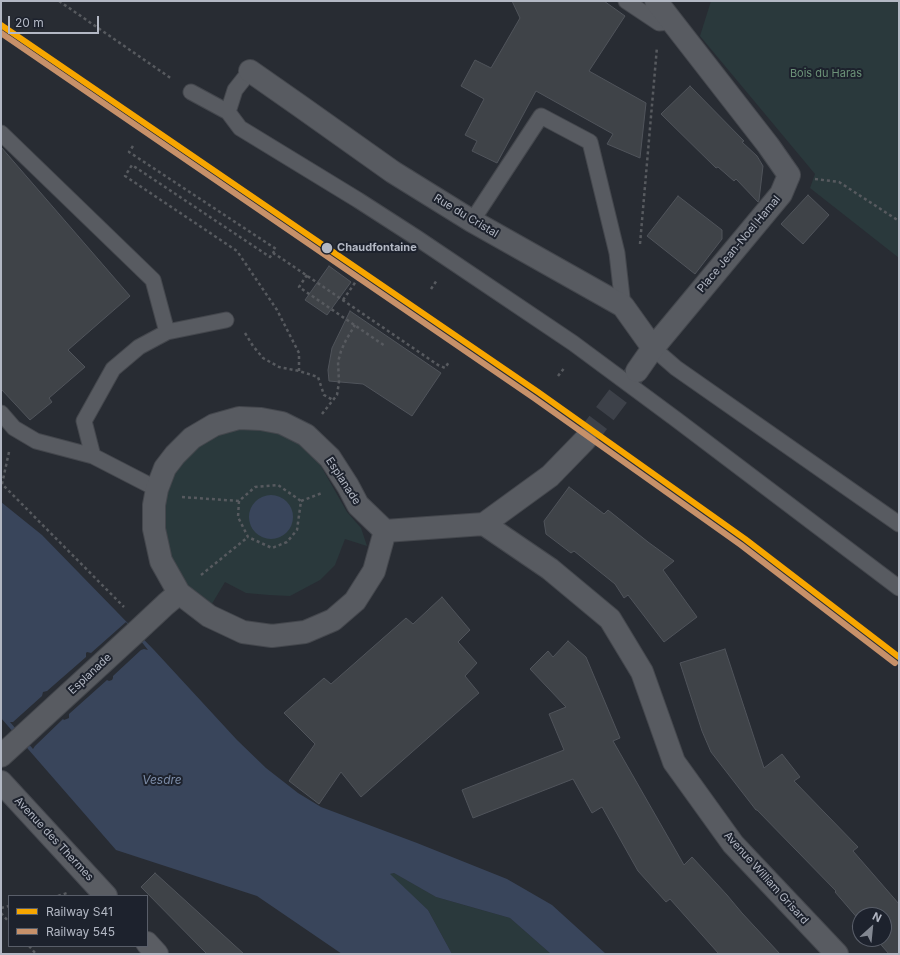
<!DOCTYPE html>
<style>
body{margin:0}
#map{position:relative;width:900px;height:955px;overflow:hidden;background:#282c33;font-family:Inter,sans-serif}
canvas{display:block}
.frame{position:absolute;inset:0;border:2px solid #b3b8c4;pointer-events:none}
.legend{position:absolute;left:8px;top:895px;width:140px;height:52px;box-sizing:border-box;background:#1d222d;border:1px solid #595e69;margin:0;padding:5px 7px;list-style:none;font-size:12px;color:#b3b8c4}
.legend li{display:flex;align-items:center;gap:8px;height:20px}
.legend b{width:20px;border:1px solid #595e69}
.north{position:absolute;left:852px;top:907px;width:40px;height:40px;box-sizing:border-box;background:#1d222d;border:1px solid #595e69;border-radius:50%;rotate:27deg;font-size:11px;font-weight:700;line-height:16px;text-align:center;color:#b3b8c4}
.north::after{content:'';display:block;margin:auto;width:14px;height:18px;background:#828791;clip-path:polygon(50% 0,100% 100%,50% 72%,0 100%)}
.scale{position:absolute;left:8px;top:16px;width:91px;height:18px;box-sizing:border-box;border:2px solid #b3b8c4;border-top:0;padding-left:5px;font-size:12px;line-height:14px;white-space:nowrap;color:#b3b8c4;-webkit-text-stroke:3px #1d222d;paint-order:stroke}
</style>
<div id="map">
<canvas width="900" height="955"></canvas>
<div class="frame"></div>
<ul class="legend">
<li><b style="height:5px;background:#f7a600"></b>Railway S41</li>
<li><b style="height:5px;background:#c7916a"></b>Railway 545</li>
</ul>
<div class="north">N</div>
<div class="scale">20 m</div>
</div>
<script>
const g = document.querySelector('canvas').getContext('2d');
g.lineJoin = 'round';
function paint(path, color) { g.fillStyle = color; g.fill(path, 'evenodd'); }
const toPath = rows => new Path2D(rows.map(r => 'M' + r).join(''));
function trace(path, color, width, dash) { g.strokeStyle = color; g.lineWidth = width; g.lineCap = dash ? 'butt' : 'round'; g.setLineDash(dash || []); g.stroke(path); }
function write(font, color, halo, rows, align = 'center') {
  g.font = font + ' Inter,sans-serif'; g.lineWidth = 4; g.setLineDash([]); g.textBaseline = 'middle'; g.strokeStyle = halo; g.fillStyle = color; for (const [text, x, y, turn = 0] of rows) {
    g.save(); g.translate(x, y); g.rotate((+turn || 0) * Math.PI / 180); g.textAlign = isNaN(turn) ? turn : align; if (halo) g.strokeText(text, 0, 0); g.fillText(text, 0, 0); g.restore();
  }
}
paint(toPath([
 [711,1,899,1,899,258,810,188,815,174,700,36],
 [239,428,267,429,299,441,316,459,322,468,347,512,361,528,367,546,345,539,335,565,320,580,290,596,269,595,246,593,225,582,210,607,194,594,183,580,167,553,162,520,170,478,185,458,211,437],
 [394,873,436,897,510,918,551,954,452,954,428,910,389,874]
]), '#2a393c');
paint(toPath([
 '249 517a22 22 0 1 1 44 0a22 22 0 1 1-44 0Z',
 [1,502,42,535,154,650,237,740,266,768,298,793,321,807,417,843,507,879,552,905,606,954,551,954,510,918,436,897,394,873,390,874,428,910,452,954,342,954,257,896,116,850,1,718]
]), '#39455b');
paint(toPath([
 [126,622,148,650,144,649,141,650,113,676,113,678,112,680,109,681,107,680,69,714,69,718,64,720,63,719,35,746,33,749,10,722,13,722,42,696,43,692,47,691,86,657,86,653,87,652,91,653]
]), '#282c33');
const building = toPath([
 [512,1,604,1,625,16,589,71,646,103,640,158,607,144,613,134,536,91,497,163,472,151,477,141,465,135,484,99,461,86,475,60,491,68,520,18,512,1],
 [690,86,744,141,742,142,757,156,763,166,759,200,758,202,736,179,734,181,718,167,716,168,661,114,690,86],
 [1,147,130,296,68,350,85,367,49,398,52,402,30,420,1,389,1,147],
 [808,195,829,215,803,244,781,224,808,195],
 [678,196,722,230,722,239,695,274,647,236,678,196],
 [329,266,351,282,327,315,305,300,329,266],
 [350,311,441,373,412,416,363,384,329,381,328,370,332,348,350,311],
 [569,487,604,514,608,510,648,542,674,561,663,570,697,617,664,642,628,595,624,598,615,584,574,551,571,553,546,534,544,521,569,487],
 [442,597,470,630,458,642,477,663,465,676,479,693,361,797,341,772,319,804,289,781,315,744,284,713,324,678,331,684,406,618,413,624,442,597],
 [568,641,586,657,620,738,613,741,684,865,692,857,727,895,742,913,780,954,719,954,670,899,666,902,638,871,602,807,592,813,573,779,473,818,462,790,564,750,549,714,566,707,530,669,548,651,553,657,568,641],
 [725,649,764,768,782,754,800,777,794,781,858,847,853,851,899,904,899,954,889,954,876,939,884,939,884,915,860,915,860,921,835,892,836,891,757,810,756,810,711,752,702,731,680,663,725,649],
 [155,873,244,954,207,954,141,887,155,873]
]);
paint(building, '#3f4348');
trace(building, '#50545b', 1);
trace(toPath([
 [585,440,637,371]
]), '#3d4149', 22, [22, 11]);
const service = toPath([
 [626,1,659,23,672,22],
 [250,71,235,90,228,112,240,128,358,200,417,238,573,343,677,420,899,588],
 [191,92,228,112],
 [1,133,153,280,167,332,139,347,113,369,84,421,93,456],
 [472,221,541,116,590,142,617,253,623,306],
 [167,332,226,320],
 [653,348,676,368,899,524],
 [1,413,14,428,36,441,93,456,157,489]
]);
const minor = toPath([
 [250,71,300,106,393,172,472,221,623,306,653,348],
 [637,371,653,348,781,194,789,175,768,145,656,1],
 [484,524,550,569,610,619,642,672,674,762,733,844,837,954],
 [484,524,550,476,585,440],
 [385,531,374,571,355,601,333,620,305,632,272,636,243,632,209,616,179,593,161,561,154,529,154,505,157,489,165,468,175,455,192,438,214,425,239,418,261,419,282,423,306,435,330,458,348,486,358,505,385,531,484,524],
 [1,756,135,633,166,604,179,593]
]);
const primary = toPath([
 [1,782,106,896],
 [147,943,157,954]
]);
trace(service, '#44474d', 17);
trace(minor, '#44474d', 24);
trace(primary, '#464950', 24);
trace(toPath([
 [59,1,172,79],
 [133,146,129,152,276,249,273,253],
 [815,179,839,182,899,221],
 [640,244,657,47],
 [307,275,299,287,385,346],
 [431,289,437,280],
 [343,300,359,277],
 [245,333,253,346,263,358,279,367,299,371,318,377,324,395,333,400],
 [299,371,299,353,277,310,237,251,125,176,132,165,270,257,273,253,281,258,438,365,445,368,449,362],
 [558,376,565,367],
 [322,414,337,395,339,382,338,362,341,351,346,340,355,325],
 [9,452,2,484,124,607],
 [182,497,239,501,255,487,278,485,301,501],
 [239,501,238,517,248,537,272,548,287,542,297,530,301,501],
 [301,501,322,493],
 [201,575,248,537],
 [58,896,67,893],
 [1,908,9,906],
 [1,913,9,922],
 [29,946,36,954]
]), '#575a5f', 2.5, [3, 3]);
trace(service, '#585b61', 15);
trace(minor, '#585b61', 22);
trace(primary, '#5a5d63', 22);
trace(toPath([
 [1,25,538,392,745,539,899,657]
]), '#f7a600', 6);
trace(toPath([
 [1,33,534,398,741,545,895,663]
]), '#c7916a', 6);
for (const [x, y, r, color] of [
 [327,248,6,"#b3b8c4"]
]) { const dot = new Path2D(); dot.arc(x, y, r, 0, 2 * Math.PI); g.fillStyle = color; g.fill(dot); trace(dot, '#1d222d', 1.5); }
write('11px', '#6c9278', '#1d222d', [
 ["Bois du Haras",826,74]
]);
write('11px', '#b3b8c4', '#1d222d', [
 ["Rue du Cristal",466,216,31],
 ["Place Jean-Noel Hamal",739,244,-50],
 ["Esplanade",343,481,57],
 ["Esplanade",90,674,-43],
 ["Avenue des Thermes",54,839,47],
 ["Avenue William Grisard",766,878,48]
]);
write('bold 11px', '#b3b8c4', '#1d222d', [
 ["Chaudfontaine",337,248]
], 'left');
write('italic 12px', '#7d8da9', '#1d222d', [
 ["Vesdre",162,780]
]);
</script>
